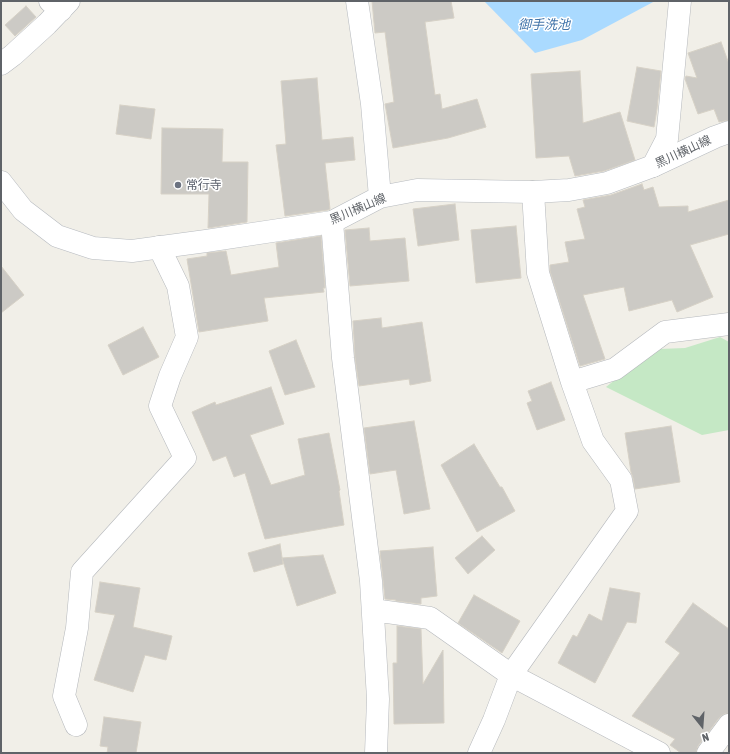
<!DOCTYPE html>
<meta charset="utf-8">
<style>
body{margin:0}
#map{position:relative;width:730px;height:754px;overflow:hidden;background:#f1efe8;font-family:"Asap Condensed",sans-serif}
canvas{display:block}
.frame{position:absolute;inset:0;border:2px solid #5f6368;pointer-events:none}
.north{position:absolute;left:682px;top:706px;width:40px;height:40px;-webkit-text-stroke:3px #fff;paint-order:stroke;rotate:163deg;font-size:11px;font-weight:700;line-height:16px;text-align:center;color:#5f6368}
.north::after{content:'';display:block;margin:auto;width:14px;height:18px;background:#5f6368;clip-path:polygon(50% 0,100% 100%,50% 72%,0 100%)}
</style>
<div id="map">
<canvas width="730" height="754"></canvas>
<div class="frame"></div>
<div class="north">N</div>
</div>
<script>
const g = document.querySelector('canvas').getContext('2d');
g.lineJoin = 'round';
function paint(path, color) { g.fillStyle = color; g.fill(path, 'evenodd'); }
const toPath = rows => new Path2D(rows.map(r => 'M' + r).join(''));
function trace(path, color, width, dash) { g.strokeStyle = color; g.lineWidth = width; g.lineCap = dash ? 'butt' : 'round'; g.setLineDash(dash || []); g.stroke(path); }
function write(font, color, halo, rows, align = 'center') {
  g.font = font + ' "Asap Condensed","Noto Sans JP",sans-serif'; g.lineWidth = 3; g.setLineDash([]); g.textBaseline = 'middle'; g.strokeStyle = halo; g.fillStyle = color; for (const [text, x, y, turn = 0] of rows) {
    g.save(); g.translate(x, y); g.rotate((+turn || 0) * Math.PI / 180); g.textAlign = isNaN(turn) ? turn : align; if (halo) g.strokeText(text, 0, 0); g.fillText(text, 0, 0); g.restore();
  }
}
paint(toPath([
 [720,337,729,342,729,430,702,435,606,387,641,359,659,349,685,348]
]), '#c5e8c5');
paint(toPath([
 [484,1,655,1,582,40,535,53]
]), '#aadaff');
const building = toPath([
 [372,1,451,1,454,18,425,22,435,95,440,94,442,109,477,99,486,127,448,138,393,148,385,104,394,102,385,32,375,33,372,1],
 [26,6,36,17,15,36,5,25,26,6],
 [721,42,729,64,729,120,719,122,714,109,698,114,685,79,686,76,697,78,688,53,721,42],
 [637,67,661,71,657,109,654,127,627,121,637,67],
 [580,71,583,123,620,112,635,160,604,171,575,176,569,156,536,158,531,74,580,71],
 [317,78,322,140,353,137,355,160,325,163,330,209,328,210,285,216,276,145,286,144,281,81,317,78],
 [120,105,155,109,151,139,116,134,120,105],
 [162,128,223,129,222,162,248,162,247,222,208,228,209,194,161,194,162,128],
 [642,184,644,190,653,187,659,207,688,206,688,212,729,200,729,234,690,245,713,297,677,312,672,300,629,311,624,287,583,295,605,359,580,366,550,271,550,265,569,262,565,242,585,239,577,209,585,207,583,200,611,195,642,184],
 [455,204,459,240,418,246,413,209,455,204],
 [516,226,521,278,476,283,471,230,516,226],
 [369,228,370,241,405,238,409,281,350,286,345,230,369,228],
 [321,236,325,288,323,288,324,292,264,298,268,321,199,332,187,259,207,256,207,253,226,251,231,275,279,267,276,243,321,236],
 [1,266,24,295,1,313,1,266],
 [381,318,382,328,422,322,431,381,410,385,409,379,359,386,355,357,353,321,381,318],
 [143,327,159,357,123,375,108,345,143,327],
 [296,340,315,387,285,395,269,351,296,340],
 [551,382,565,420,537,430,527,403,532,401,528,391,551,382],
 [271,387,284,424,250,435,271,485,305,475,298,439,329,433,340,490,339,491,344,525,265,539,245,473,234,477,226,456,213,461,192,412,215,402,216,405,271,387],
 [414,421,430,509,404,514,396,470,370,474,364,428,414,421],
 [671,426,680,482,635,489,633,478,631,472,625,433,671,426],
 [474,444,500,487,502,487,515,511,477,532,441,465,474,444],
 [482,536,495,550,468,574,455,558,482,536],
 [280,544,283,564,254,572,248,553,280,544],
 [433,547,437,596,421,598,421,604,396,601,396,600,385,599,380,551,433,547],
 [323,555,336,593,297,606,282,558,323,555],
 [100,582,140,588,133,627,172,636,166,660,145,655,133,692,94,680,115,615,95,612,100,582],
 [610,588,640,593,636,623,627,622,595,683,558,663,573,635,577,637,589,614,602,621,610,588],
 [474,595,520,621,502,653,458,623,474,595],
 [693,603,729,629,729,713,724,714,719,718,698,746,696,753,681,753,670,745,675,739,632,716,680,653,665,642,693,603],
 [397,626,421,629,423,684,443,650,444,723,394,724,393,663,397,663,397,626],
 [104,717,141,722,136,753,107,753,108,747,100,746,104,717]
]);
paint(building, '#cccac5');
trace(building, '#d6d1c6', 1);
const street = toPath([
 [50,1,61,10],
 [653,166,667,139,680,1],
 [332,222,343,358,371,581,378,699,376,753],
 [572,382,615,369,665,332,729,324],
 [373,610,430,618,511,675,627,511,621,480,593,441,572,382,538,273,533,192],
 [76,725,64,696,77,628,82,572,185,458,160,406,170,376,187,337,178,286,159,247],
 [479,753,494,720,511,675,659,753],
 [708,753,729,725]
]);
const secondary = toPath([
 [357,1,372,104,380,197],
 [1,64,13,55,47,24,69,1],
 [1,182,23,210,57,236,93,248,132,251,206,241,332,222,380,197,417,190,533,192,569,190,607,183,653,166,715,137,729,132]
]);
trace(street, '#b5b8bc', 23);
trace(secondary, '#b6babf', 23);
trace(street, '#fff', 22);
trace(secondary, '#fff', 22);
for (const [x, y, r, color] of [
 [178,185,4,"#6b7280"]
]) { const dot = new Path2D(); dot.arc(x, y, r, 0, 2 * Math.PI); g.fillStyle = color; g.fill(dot); trace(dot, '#fff', 1.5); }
write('12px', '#5f6368', '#fff', [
 ["黒川横山線",683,152,-25],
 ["黒川横山線",358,209,-23]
]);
write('12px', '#5b616d', '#fff', [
 ["常行寺",186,185]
], 'left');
write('italic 13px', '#4174aa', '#fff', [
 ["御手洗池",544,25]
]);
</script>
